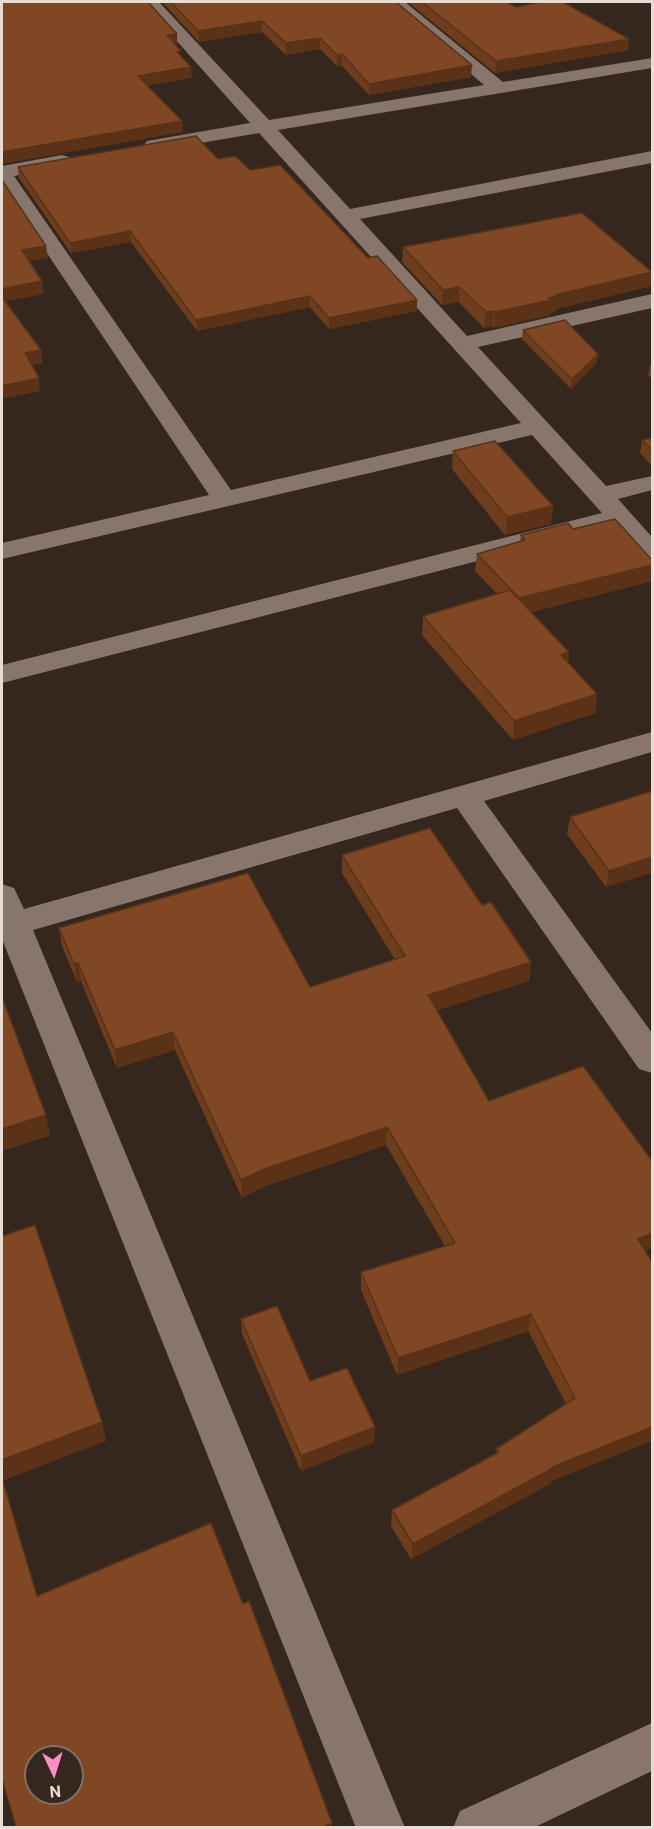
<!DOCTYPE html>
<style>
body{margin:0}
#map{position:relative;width:654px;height:1829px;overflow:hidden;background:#36271e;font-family:Roboto,sans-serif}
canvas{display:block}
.frame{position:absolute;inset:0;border:3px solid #e7ddd7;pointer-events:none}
.north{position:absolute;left:24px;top:1745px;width:60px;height:60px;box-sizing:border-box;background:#36271e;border:2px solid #7d7068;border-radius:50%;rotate:176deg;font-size:16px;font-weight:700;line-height:24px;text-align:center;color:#e7ddd7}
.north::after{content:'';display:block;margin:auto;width:21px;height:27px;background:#fb8fc5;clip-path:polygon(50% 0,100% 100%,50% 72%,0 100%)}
</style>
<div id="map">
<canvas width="654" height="1829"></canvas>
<div class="frame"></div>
<div class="north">N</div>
</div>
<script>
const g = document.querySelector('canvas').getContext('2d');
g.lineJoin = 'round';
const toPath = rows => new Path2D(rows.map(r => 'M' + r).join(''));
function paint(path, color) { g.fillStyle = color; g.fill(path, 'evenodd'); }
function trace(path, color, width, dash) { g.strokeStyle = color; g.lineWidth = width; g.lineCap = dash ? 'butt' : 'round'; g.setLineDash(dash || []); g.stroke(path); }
paint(toPath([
 [142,2,159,2,269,120,484,85,387,2,405,2,503,82,652,58,652,68,278,130,350,209,652,151,652,163,360,219,467,336,652,294,652,308,478,347,606,486,652,476,652,490,618,499,652,537,652,560,643,558,614,526,2,683,2,665,602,513,532,435,2,559,2,543,209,495,2,186,2,166,62,155,69,157,72,161,69,165,14,176,231,490,521,423,259,133,154,151,147,149,144,145,147,141,250,123,142,2],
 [652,732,652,752,484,801,652,1033,652,1073,639,1069,457,808,33,930,405,1828,356,1828,2,939,2,884,14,888,24,909,652,732],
 [652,1723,652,1771,533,1828,453,1828,460,1811,652,1723]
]), '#88756b');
paint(toPath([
 [162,2,396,2,471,77,369,95,342,66,337,66,320,49,286,55,262,32,199,42],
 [408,2,507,2,516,7,628,50,495,73],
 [218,159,250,170,368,258,417,300,417,311,329,329,310,307,197,331,131,242,71,253,19,178,18,167],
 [403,247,651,286,556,309,556,311,550,313,550,315,494,328,492,326,484,328,459,302,442,305,402,262],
 [523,330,598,354,596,364,571,389,522,339],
 [652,364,652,379,648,375,650,365],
 [652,438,652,466,640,453,642,440],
 [453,451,553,506,551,524,505,535,452,469],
 [573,529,652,560,652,581,531,612,569,652,568,662,597,694,595,713,513,740,422,635,423,616,497,594,475,571,477,554,520,542,521,535],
 [652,791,606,887,567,834,570,817],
 [342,855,482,905,531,962,529,981,436,1010,489,1101,646,1251,550,1484,411,1559,391,1526,392,1510,496,1454,496,1449,566,1404,528,1331,397,1375,361,1290,361,1272,445,1246,386,1145,263,1187,242,1198,175,1050,117,1068,81,981,77,982,62,946,59,928,310,987,395,960,342,873],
 [241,1319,310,1381,375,1427,374,1442,301,1471,242,1334]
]), '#6d3d1e');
paint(toPath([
 [262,21,262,32,199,42,198,31],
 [177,34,177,45,168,47,167,35],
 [320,38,320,49,286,55,286,43],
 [629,39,628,50,495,73,496,61],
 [342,54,342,66,337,66,337,55],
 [472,65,471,77,369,95,369,84],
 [191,67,192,78,139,87,138,76],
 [182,121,183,132,2,164,2,152],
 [130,231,131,242,71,253,70,243],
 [46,246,48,258,24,262,22,250],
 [652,272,651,286,556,309,556,311,550,313,550,315,494,328,495,312,549,298,555,295],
 [42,281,44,294,2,302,2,289],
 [459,287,459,302,442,305,443,290],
 [310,296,310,307,197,331,196,320],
 [417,300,417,311,329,329,329,318],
 [494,311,492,326,484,328,486,312],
 [41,350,43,363,27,366,25,353],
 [598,354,596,364,571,389,572,379],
 [39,378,40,391,2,399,2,386],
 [553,506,551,524,505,535,507,517],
 [652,565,652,581,517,616,519,598],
 [569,652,567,671,561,655],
 [597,694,595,713,513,740,514,721],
 [652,857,652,873,606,887,609,871],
 [531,962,529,981,426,1014,428,995],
 [78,963,81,981,77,982,74,964],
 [173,1032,175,1050,117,1068,115,1050],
 [46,1115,50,1136,2,1151,2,1129],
 [387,1127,386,1145,263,1187,242,1198,241,1180,262,1170],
 [652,1233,652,1248,634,1256,638,1239],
 [531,1314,528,1331,397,1375,398,1358],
 [102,1422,106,1441,2,1481,2,1460],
 [375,1427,374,1442,301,1471,301,1456],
 [652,1427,652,1441,550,1482,550,1484,411,1559,413,1544,552,1467],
 [332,1823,332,1827,323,1827]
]), '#593218');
const building = toPath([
 [2,2,148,2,177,34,167,35,181,51,177,52,191,67,138,76,182,121,2,152,2,2],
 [171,2,396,2,472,65,369,84,342,54,337,55,320,38,286,43,262,21,198,31,171,2],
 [422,2,507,2,516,7,541,2,563,2,629,39,496,61,422,2],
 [196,136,218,159,235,156,250,170,280,165,368,258,377,256,417,300,329,318,310,296,196,320,130,231,70,243,18,167,196,136],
 [2,180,46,246,22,250,42,281,2,289,2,180],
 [582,213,652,272,555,295,557,296,549,298,551,300,495,312,494,311,486,312,459,287,443,290,403,247,582,213],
 [2,297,41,350,25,353,39,378,2,386,2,297],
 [565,320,598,354,572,379,523,330,565,320],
 [652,438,652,450,642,440,652,438],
 [495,441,553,506,507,517,453,451,495,441],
 [615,519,652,560,652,565,519,598,477,554,525,540,521,535,568,523,573,529,615,519],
 [510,590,569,652,561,655,597,694,514,721,423,616,510,590],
 [652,791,652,857,609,871,570,817,652,791],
 [430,828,482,905,491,902,531,962,428,995,489,1101,583,1066,652,1161,652,1233,638,1239,652,1262,652,1427,552,1467,553,1468,413,1544,392,1510,499,1452,496,1449,575,1398,531,1314,398,1358,361,1272,455,1243,387,1127,262,1170,241,1180,173,1032,115,1050,78,963,74,964,59,928,248,873,310,987,405,956,342,855,430,828],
 [2,997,46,1115,2,1129,2,997],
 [35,1225,102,1422,2,1460,2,1236,35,1225],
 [277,1306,310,1381,347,1368,375,1427,301,1456,241,1319,277,1306],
 [2,1478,37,1596,211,1523,243,1604,249,1601,332,1823,323,1827,16,1827,2,1779,2,1478],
 [36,1757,72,1757,72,1793,36,1793,36,1757]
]);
paint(building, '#7f4723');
trace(building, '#593218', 1.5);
</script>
